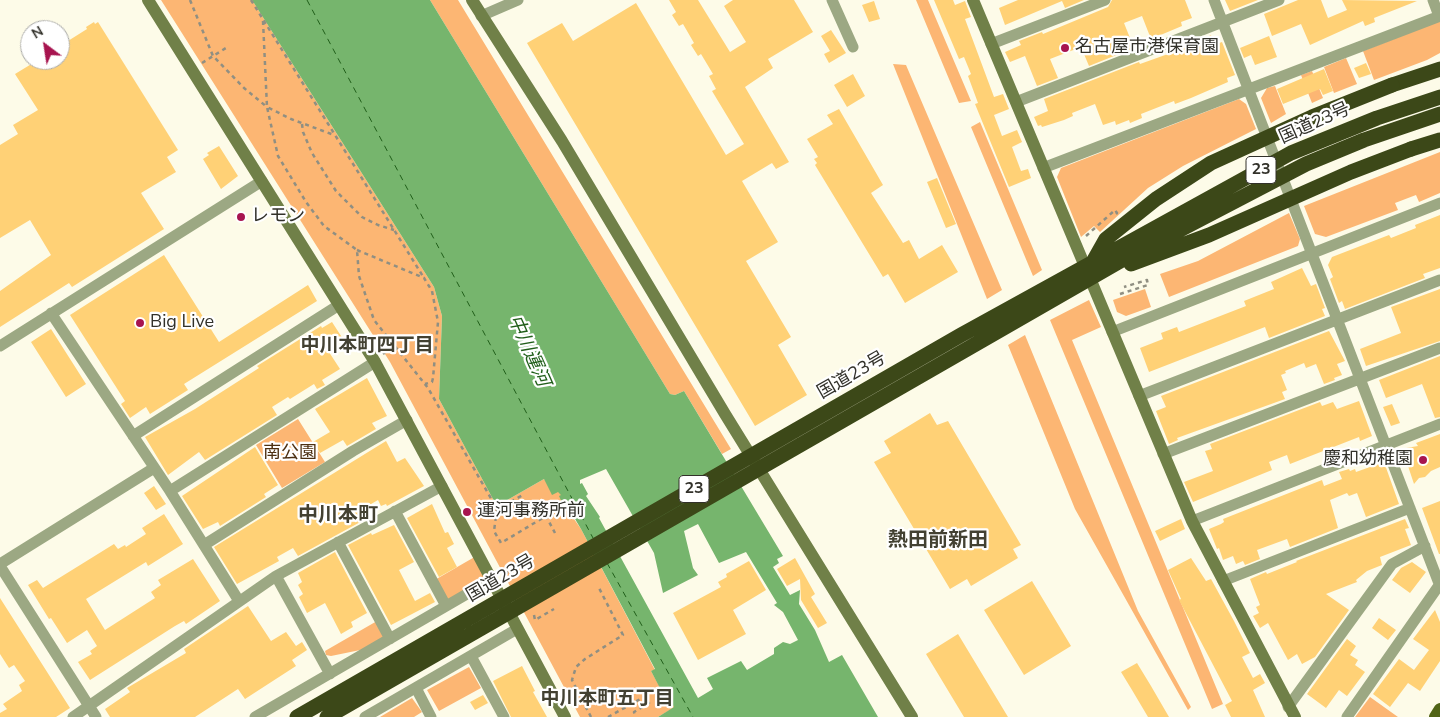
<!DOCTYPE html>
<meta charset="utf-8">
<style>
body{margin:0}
#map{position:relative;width:1440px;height:717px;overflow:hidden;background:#fdfbe8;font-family:"Nunito Sans",sans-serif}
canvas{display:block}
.north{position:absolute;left:20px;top:20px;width:50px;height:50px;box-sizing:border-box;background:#fff;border:1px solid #adadaa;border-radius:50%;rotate:329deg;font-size:14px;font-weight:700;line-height:20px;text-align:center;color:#32312a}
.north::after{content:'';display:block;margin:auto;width:18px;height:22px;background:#a7144f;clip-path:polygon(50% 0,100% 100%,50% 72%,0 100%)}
</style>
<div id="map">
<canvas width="1440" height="717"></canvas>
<div class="north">N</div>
</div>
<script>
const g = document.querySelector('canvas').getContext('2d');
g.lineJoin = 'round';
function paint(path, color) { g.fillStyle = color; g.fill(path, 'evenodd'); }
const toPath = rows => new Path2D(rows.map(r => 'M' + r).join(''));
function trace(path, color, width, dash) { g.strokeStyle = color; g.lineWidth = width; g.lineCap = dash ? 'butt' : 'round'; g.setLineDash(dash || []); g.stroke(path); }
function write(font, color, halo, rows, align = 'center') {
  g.font = font + ' "Nunito Sans","Noto Sans JP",sans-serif'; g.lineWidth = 4.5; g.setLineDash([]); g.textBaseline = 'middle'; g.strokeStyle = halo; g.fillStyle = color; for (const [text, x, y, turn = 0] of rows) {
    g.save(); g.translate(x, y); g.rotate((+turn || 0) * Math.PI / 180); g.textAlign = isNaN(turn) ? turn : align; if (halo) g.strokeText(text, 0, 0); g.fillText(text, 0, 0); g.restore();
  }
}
paint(toPath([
 [161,0,252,0,434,287,442,316,439,399,494,501,502,503,544,479,562,495,565,506,581,529,655,670,651,671,662,691,664,691,675,707,658,717,580,717,390,362],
 [430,0,458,0,731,449,722,454,684,391,675,395,670,394],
 [916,0,928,0,971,101,959,103],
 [1440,21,1440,53,1427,60,1374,80,1363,51],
 [1346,58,1357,84,1334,93,1324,67],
 [893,64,906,65,1002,290,987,299],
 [1312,71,1323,98,1312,103,1301,75],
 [1275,86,1286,114,1271,123,1261,98,1267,88],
 [1239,99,1246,104,1256,129,1183,166,1148,188,1100,232,1094,226,1081,237,1057,177,1061,168],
 [980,122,1042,270,1033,276,971,127],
 [1440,152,1440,193,1419,202,1416,195,1395,203,1398,210,1326,237,1315,234,1304,206],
 [1289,213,1300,239,1298,246,1169,297,1160,274,1198,261],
 [1145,289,1151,307,1126,316,1117,312,1113,300],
 [1089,300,1101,327,1072,340,1223,704,1212,709,1050,320],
 [1025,335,1138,611,1191,707,1188,710,1075,509,1008,345],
 [298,419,325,462,282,488,256,445],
 [478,555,491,580,446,606,433,581],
 [377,621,386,638,370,648,331,656,326,655,325,651],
 [469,667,481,688,439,711,427,690],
 [1370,697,1398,717,1355,717],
 [412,698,422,712,414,717,380,717]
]), '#fcb673');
paint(toPath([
 [252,0,430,0,670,394,675,395,684,391,783,556,777,559,779,563,773,567,790,595,800,590,799,604,815,630,829,662,842,655,878,717,658,717,674,707,664,691,662,692,651,671,655,669,581,529,569,509,564,507,559,496,561,495,558,492,552,495,544,479,502,503,494,501,439,399,442,316,434,287],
 [606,469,654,553,663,593,698,575,693,568,684,531,698,524,719,563,746,552,777,603,774,605,783,612,798,640,790,644,783,642,774,648,774,654,747,670,741,661,707,678,713,689,698,698,599,518,600,517,586,496,588,494,582,483,580,484,580,480]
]), '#76b56d');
trace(toPath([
 [307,0,593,538],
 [607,563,693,717]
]), '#215f1a', 1, [6, 5]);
paint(toPath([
 [669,0,698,0,730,52,746,42,724,6,733,0,794,0,813,32,768,59,773,68,745,87,789,162,776,169,772,163,742,181,778,242,746,261,791,337,778,345,807,395,755,426,527,43,562,23,573,41,636,3,726,155,744,144,712,91,716,89,709,76,713,74,701,54,698,56,691,45,694,43,683,24,679,26,672,15,676,12],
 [934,0,953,0,955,5,965,1,971,17,965,19,994,97,1003,94,1009,109,994,115,1002,136,1017,130,1022,142,1012,147,1021,171,1028,169,1031,178,1009,187,975,104,978,103,968,76,971,74,964,57,959,59],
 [1018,0,1084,0,1065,8,1062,1,1005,25,999,8],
 [1112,0,1185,0,1192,18,1181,22,1182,26,1151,39,1142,16,1124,23,1134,48,1089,66,1081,47,1050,59,1058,78,1037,86,1025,56,1010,62,1005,52,1021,45,1019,41,1042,32,1043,34,1108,7],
 [1225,0,1258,0,1230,11],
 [1298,0,1321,0,1328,18,1347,10,1342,0,1417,1,1374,18,1375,22,1365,26,1363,21,1310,45,1301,24,1272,36,1264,14],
 [874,1,880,19,869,22,862,5],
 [94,22,95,24,98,22,178,150,167,157,176,172,141,193,164,229,72,287,69,283,0,327,0,291,51,255,30,220,0,238,0,145,18,134,13,125,38,110,15,74,38,60,60,60,60,46,87,29,86,27],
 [831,30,846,53,829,63,824,54,830,51,821,36],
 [1211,35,1214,45,1222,42,1235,75,1227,78,1228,82,1191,98,1175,104,1174,101,1141,114,1142,118,1130,123,1129,120,1116,125,1115,121,1103,125,1095,104,1072,113,1073,116,1064,120,1042,127,1041,125,1038,126,1034,117,1048,111,1044,99,1139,62,1140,64,1182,49],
 [1269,36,1277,57,1255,65,1251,55,1244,58,1240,48],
 [1366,63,1371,74,1359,78,1354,68],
 [1324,69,1333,91,1323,95,1320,89,1283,104,1277,89],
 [853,74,865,96,847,107,834,85],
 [839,109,883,185,871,193,903,243,909,240,919,259,942,245,958,272,905,303,888,274,883,277,815,165,817,163,814,159,818,157,807,139,833,124,827,115],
 [219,146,238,176,221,189,203,159,209,155,207,153],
 [937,178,956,224,946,228,927,182],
 [1440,215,1440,268,1423,274,1425,278,1345,309,1342,301,1339,303,1330,279,1333,277,1328,265,1332,257,1389,235,1391,238,1416,228,1415,225],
 [164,255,219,342,308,285,317,301,184,384,188,390,150,414,146,407,130,418,121,404,125,401,70,315],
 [1302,268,1311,286,1316,284,1325,308,1322,309,1325,316,1269,338,1265,327,1149,372,1140,348,1163,339,1161,333,1177,327,1179,332,1246,306,1244,301,1274,289,1271,282],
 [1440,289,1440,341,1366,366,1360,349,1401,333,1391,307],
 [332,322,343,339,327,349,340,369,322,380,325,385,317,389,314,384,290,399,288,397,272,407,277,415,205,460,199,452,168,475,145,437,195,409,259,368,257,366,321,326,322,328],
 [51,329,86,384,66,397,31,342],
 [1329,331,1345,361,1337,364,1342,375,1334,378,1335,380,1324,384,1316,364,1306,368,1304,363,1285,371,1286,373,1281,375,1287,390,1282,392,1285,399,1177,438,1178,440,1169,444,1156,411,1166,407,1161,396],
 [1440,356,1440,417,1435,418,1422,384,1386,398,1379,380],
 [367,378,387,416,372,423,376,429,347,446,343,440,320,453,313,442,330,432,315,409],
 [1359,401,1372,436,1360,441,1359,437,1290,464,1287,455,1269,462,1272,470,1193,502,1184,482,1213,471,1205,451,1212,449,1210,444,1320,402,1322,406,1333,402,1337,409],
 [1392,404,1400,423,1391,426,1383,407],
 [930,413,937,425,948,421,1021,545,1013,549,1018,558,971,586,967,579,950,589,874,462,891,453,884,441],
 [1440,434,1440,467,1431,471,1425,477,1419,478,1414,484,1403,451,1406,448,1418,446,1416,443],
 [386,441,397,462,405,458,424,486,387,506,386,504,381,506,378,500,359,511,364,520,298,556,293,548,277,557,279,561,237,584,214,547],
 [255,447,278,485,264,494,266,497,220,526,218,522,203,529,182,496],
 [1384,462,1399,504,1366,517,1357,493,1349,496,1347,493,1330,500,1338,528,1290,547,1287,539,1257,550,1260,559,1245,565,1243,561,1236,564,1233,556,1223,560,1219,548,1217,549,1209,529,1221,524,1224,522,1223,519,1322,480,1324,486,1342,479,1339,472,1349,469,1350,471,1355,469,1356,472],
 [154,486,166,504,156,510,144,493],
 [1440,501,1440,554,1439,554,1422,508],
 [432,504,445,533,448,532,454,544,447,548,457,567,439,577,407,518],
 [164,514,183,544,148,566,146,562,86,599,105,630,155,598,151,592,161,585,158,580,193,559,220,601,186,624,184,621,175,626,90,680,78,662,92,654,90,651,97,646,87,630,67,643,51,618,49,619,28,585,37,580,43,588,114,544,118,549,125,545,126,547,146,534,142,528],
 [1181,519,1185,529,1160,541,1155,531],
 [1405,519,1409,528,1405,529,1411,545,1380,557,1382,565,1367,571,1356,580,1357,582,1326,594,1349,610,1315,657,1302,664,1297,654,1288,660,1268,623,1260,628,1253,616,1259,613,1256,607,1260,605,1250,579,1266,572,1267,574,1297,562,1296,561],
 [394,525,414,562,399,570,415,601,430,593,435,602,391,625,348,545,371,533,372,535],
 [335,552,367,613,351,622,353,627,341,634,325,603,307,613,299,597,303,594,298,585,302,582,298,573],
 [795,558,815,594,811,597,827,623,818,628,801,600,800,579,787,586,777,569],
 [1191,558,1206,581,1211,579,1234,621,1250,653,1242,657,1253,678,1260,674,1265,683,1253,690,1265,717,1231,717,1225,705,1232,701,1179,600,1181,599,1168,570],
 [749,561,766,590,733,610,746,634,698,660,673,613,721,587,718,582,727,577,726,574],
 [1412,562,1426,572,1410,593,1392,580,1401,568],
 [1032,581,1071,646,1024,675,984,610],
 [0,598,70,708,56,717,0,717,0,713,7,709,3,704,22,691,19,685,25,681,14,665,9,668,0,654],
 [248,606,271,641,286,632,296,646,302,642,307,650,292,660,296,666,245,699,238,689,195,717,110,717,105,709,130,692,127,688,186,653,184,649],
 [1435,610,1440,622,1440,661,1420,691,1408,683,1390,707,1373,694,1399,659,1414,670,1429,650,1413,639],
 [1379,618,1396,630,1388,640,1372,628],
 [958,634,1008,717,964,717,926,654],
 [1347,639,1356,646,1350,655,1358,660,1355,665,1365,672,1347,696,1339,690,1326,708,1307,694],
 [1137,663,1151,686,1169,717,1148,717,1132,690,1121,672],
 [522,666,535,691,533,692,547,717,511,717,493,681],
 [483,695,488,703,475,710,470,702]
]), '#ffd176');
trace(toPath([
 [190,0,213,56,244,88,267,107,278,156,306,202,324,226,357,250,359,276,374,320,428,388,497,509,523,495],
 [251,0,424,278],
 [263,21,267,107,291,119,334,135],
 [202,63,229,46],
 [302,124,303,132,312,153,336,191,362,217,378,225,394,230],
 [1086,236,1115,210,1117,213,1116,214],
 [357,250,424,278,432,291,438,322,433,378,432,382,425,384],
 [1120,294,1148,285,1147,280,1124,287],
 [383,354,393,345],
 [497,509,494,531,501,543,546,516,555,533],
 [529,560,506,573,508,577,537,561],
 [534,615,535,620,554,609],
 [591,717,572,680,576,667,585,659,623,635,598,586],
 [608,717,644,697,649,703,634,712,635,717]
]), '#908f82', 2.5, [4, 4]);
trace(toPath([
 [832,0,853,47],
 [1214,0,1440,586],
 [1433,0,1439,16],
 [481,16,518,0],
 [991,44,1105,0],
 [1016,102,1279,0],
 [1043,168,1440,16],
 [51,313,170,491,239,601],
 [1112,332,1440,203],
 [0,346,262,181],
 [1139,396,1440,280],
 [133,436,339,305],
 [1163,454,1440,348],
 [170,491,375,362],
 [395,511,446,606],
 [1192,521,1440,424],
 [338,542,390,639],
 [204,545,353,451,407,420],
 [0,564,154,468],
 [0,566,96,717],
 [276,576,330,674],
 [1223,581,1410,508],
 [471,656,504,717],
 [416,688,431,717],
 [1288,707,1392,564,1425,546],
 [73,717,276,576,442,486],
 [255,717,491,580],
 [365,717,517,629],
 [1347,717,1440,584]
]), '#9ca883', 11);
trace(toPath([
 [148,0,375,362,565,717],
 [472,0,562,141,725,414,912,717],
 [973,0,1192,521,1295,717]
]), '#708048', 12);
trace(toPath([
 [1435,717,1440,709]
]), '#516416', 12);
trace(toPath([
 [1392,85,1440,69],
 [1411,149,1440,140]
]), '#3c4818', 15);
trace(toPath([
 [1093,262,1106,239,1156,199,1211,163,1312,117,1392,85],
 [1131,264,1209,235,1351,172,1411,149],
 [297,717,961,335,1291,153,1377,118,1440,97],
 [327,717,1122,260,1306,164,1364,140,1440,114]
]), '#3c4818', 15);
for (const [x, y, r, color] of [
 [1065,48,5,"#a7144f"],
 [241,217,5,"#a7144f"],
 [140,323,5,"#a7144f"],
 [1423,460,5,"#a7144f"],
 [467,512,5,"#a7144f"]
]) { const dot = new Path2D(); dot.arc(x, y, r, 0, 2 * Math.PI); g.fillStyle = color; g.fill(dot); trace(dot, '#fff', 2); }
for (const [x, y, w] of [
 [1261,170,30],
 [694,489,30]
]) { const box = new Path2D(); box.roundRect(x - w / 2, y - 13.5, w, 27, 4); g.fillStyle = '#fff'; g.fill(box); trace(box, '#32312a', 1); }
write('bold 16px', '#32312a', null, [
 ["23",1261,170],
 ["23",694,489]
]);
write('18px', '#32312a', '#fff', [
 ["名古屋市港保育園",1075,48],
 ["レモン",251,217],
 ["Big Live",150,323],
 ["慶和幼稚園",1413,460,"right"],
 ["運河事務所前",477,512]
], 'left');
write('18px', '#32312a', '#fff', [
 ["国道23号",1315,124,-24],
 ["国道23号",852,376,-30],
 ["国道23号",501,579,-30]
]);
write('18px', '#4d3013', '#fff', [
 ["南公園",290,454]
]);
write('bold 19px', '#434132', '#fff', [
 ["中川本町四丁目",367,346],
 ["中川本町五丁目",607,699]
]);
write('italic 19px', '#215f1a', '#fff', [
 ["中川運河",528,351,66]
]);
write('bold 20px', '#434132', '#fff', [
 ["中川本町",338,516],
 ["熱田前新田",938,541]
]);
</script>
